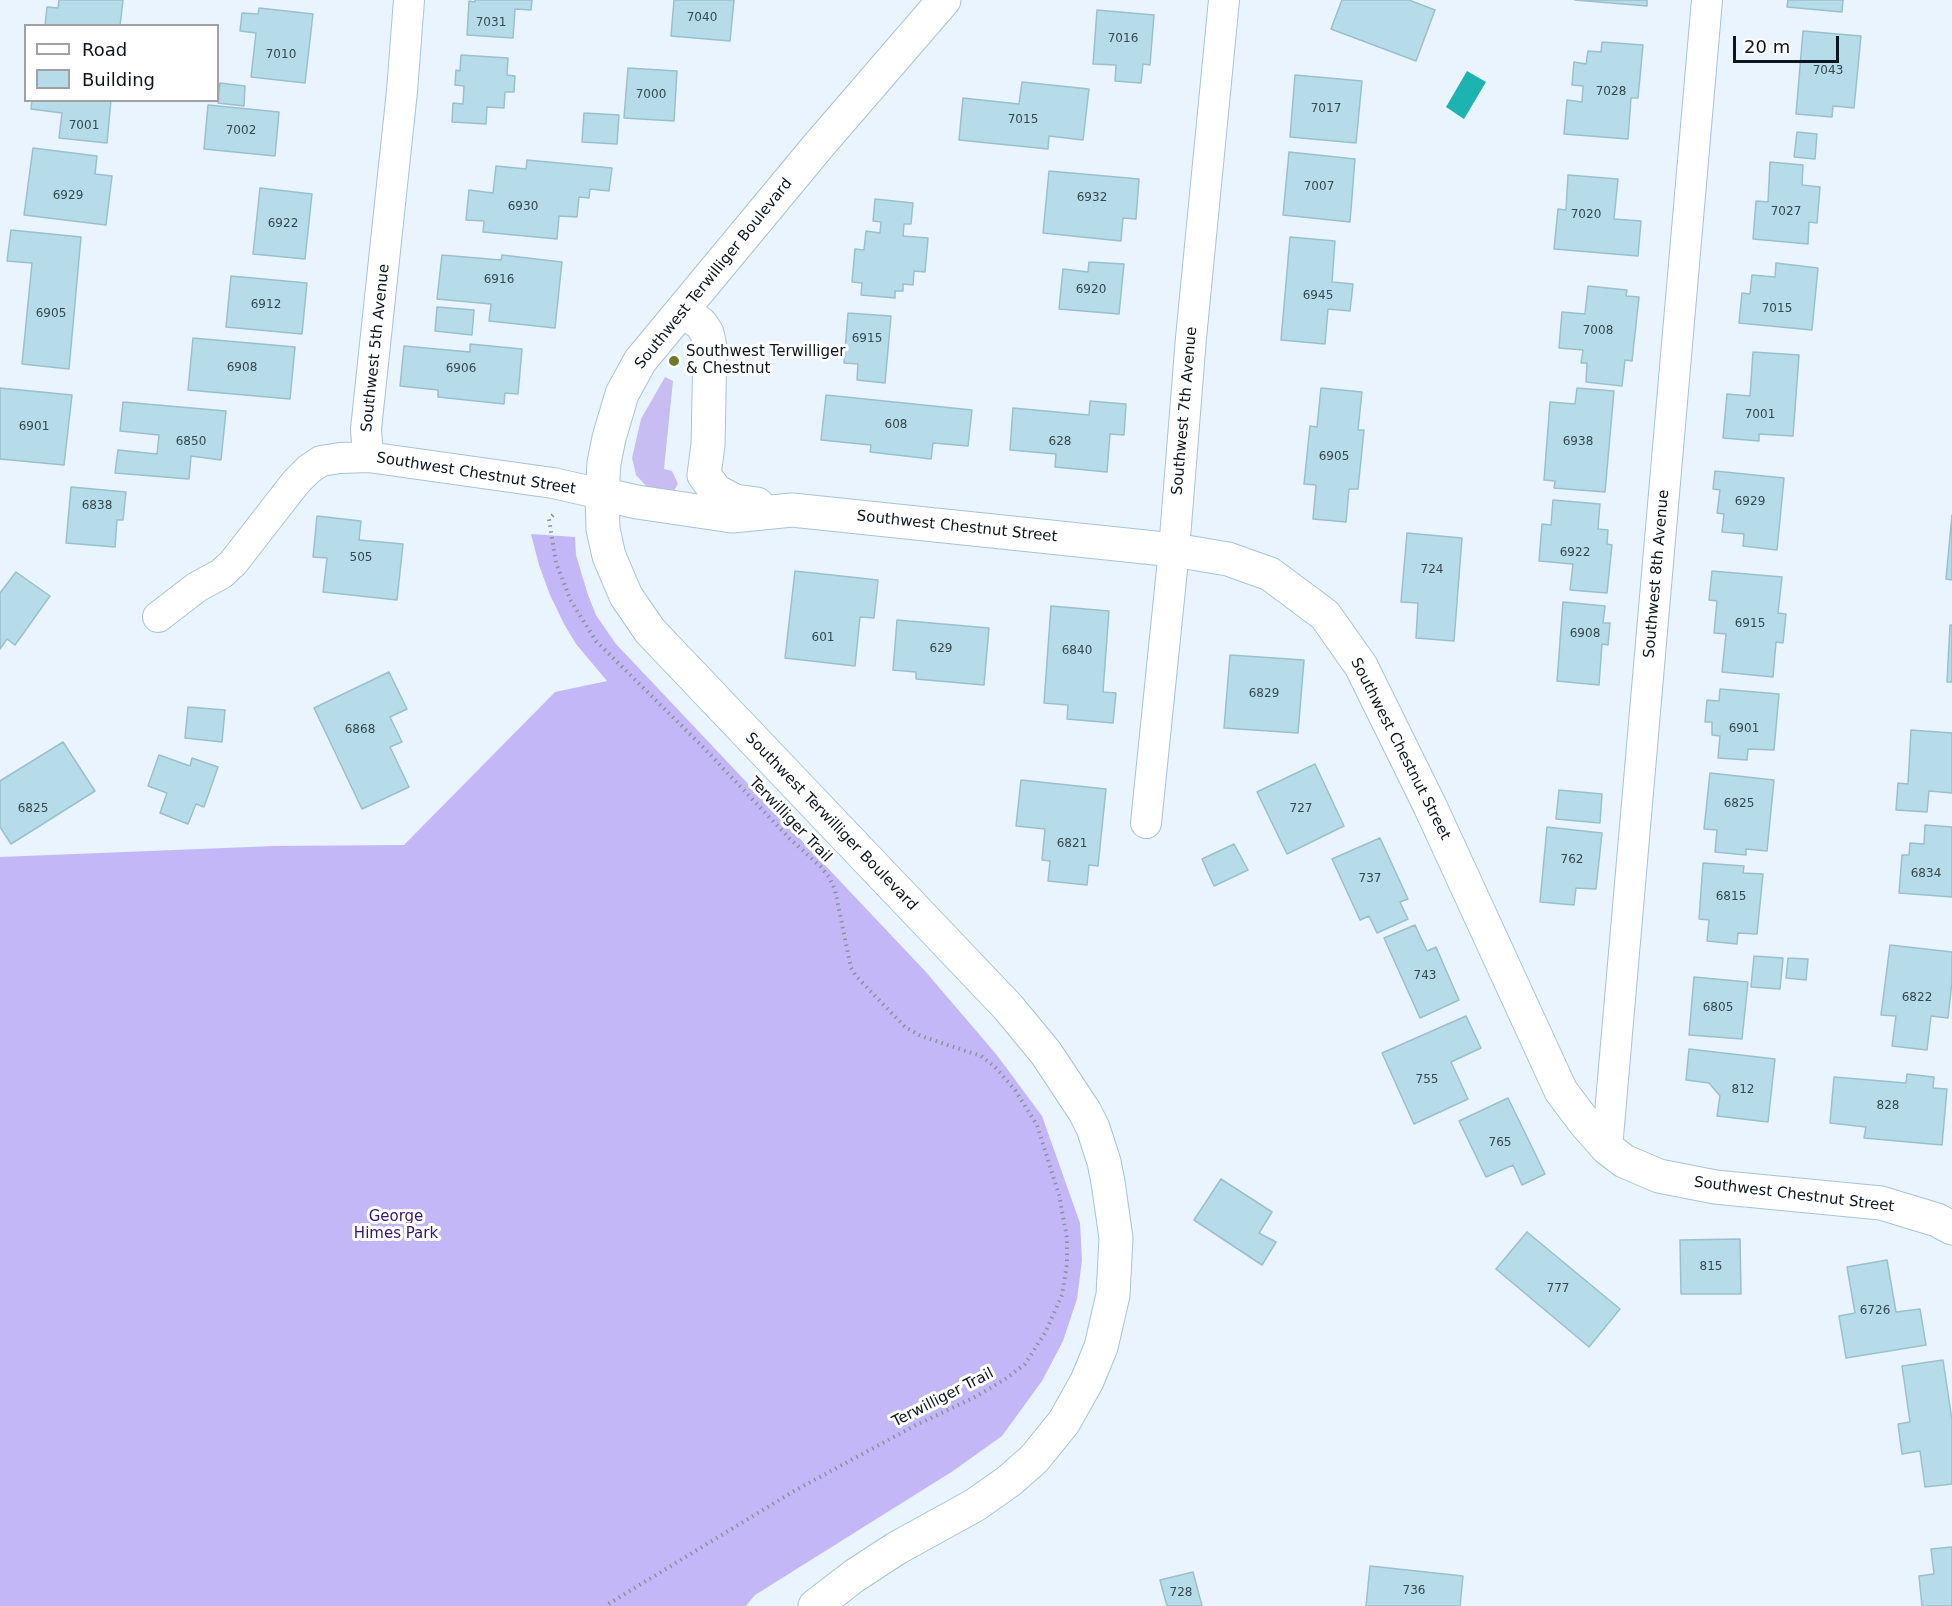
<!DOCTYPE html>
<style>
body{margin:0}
#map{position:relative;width:1952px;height:1606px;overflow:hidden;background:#e9f4fe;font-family:"DejaVu Sans",sans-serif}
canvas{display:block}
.legend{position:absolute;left:24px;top:24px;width:195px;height:78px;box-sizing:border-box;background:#fff;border:2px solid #9ea2a5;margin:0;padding:8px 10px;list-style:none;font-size:18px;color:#0c161e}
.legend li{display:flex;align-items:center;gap:12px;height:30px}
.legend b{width:30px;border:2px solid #9ea2a5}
.scale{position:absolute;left:1733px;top:36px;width:106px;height:27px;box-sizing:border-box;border:3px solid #0c161e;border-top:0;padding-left:8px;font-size:18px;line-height:21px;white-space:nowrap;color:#0c161e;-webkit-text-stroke:4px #fff;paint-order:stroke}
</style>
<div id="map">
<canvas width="1952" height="1606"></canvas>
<ul class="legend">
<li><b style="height:8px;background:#fff"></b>Road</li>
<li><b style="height:16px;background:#b5dce8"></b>Building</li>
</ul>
<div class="scale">20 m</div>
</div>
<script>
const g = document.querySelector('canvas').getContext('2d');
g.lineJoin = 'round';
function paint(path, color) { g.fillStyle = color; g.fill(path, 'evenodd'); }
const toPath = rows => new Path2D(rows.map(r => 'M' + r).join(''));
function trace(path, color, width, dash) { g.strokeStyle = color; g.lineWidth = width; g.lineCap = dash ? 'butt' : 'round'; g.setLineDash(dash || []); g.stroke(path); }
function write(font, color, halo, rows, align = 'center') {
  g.font = font + ' "DejaVu Sans",sans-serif'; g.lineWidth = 6; g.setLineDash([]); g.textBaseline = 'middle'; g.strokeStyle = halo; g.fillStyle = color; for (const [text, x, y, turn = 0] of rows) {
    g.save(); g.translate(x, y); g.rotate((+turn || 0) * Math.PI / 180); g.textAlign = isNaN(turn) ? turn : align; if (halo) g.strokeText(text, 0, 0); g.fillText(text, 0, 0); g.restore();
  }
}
paint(toPath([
 [665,377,673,381,664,469,672,471,678,484,673,492,648,488,636,475,632,458,641,419]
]), '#c8bdf2');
paint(toPath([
 [531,534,575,537,576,555,588,595,596,615,616,644,925,971,996,1054,1042,1116,1080,1223,1082,1260,1077,1299,1063,1341,1042,1381,1002,1436,953,1471,755,1595,746,1606,0,1606,0,857,274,846,404,845,555,692,607,681,576,644,564,624,550,595,539,565]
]), '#c4b7f8');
paint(toPath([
 [1467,71,1486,82,1464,119,1446,107]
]), '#1cb3b1');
const building = toPath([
 [59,0,123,0,120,26,45,26,47,7,58,8,59,0],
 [475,0,532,0,531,10,515,9,513,38,467,35,469,1,475,2,475,0],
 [674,0,734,0,730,41,671,36,674,0],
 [1342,0,1409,0,1435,10,1416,61,1331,29,1342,0],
 [1575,0,1647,0,1647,6,1575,0],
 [1788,0,1843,0,1842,12,1787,7,1788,0],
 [259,8,313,14,305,83,251,77,256,33,240,31,242,13,258,14,259,8],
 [1097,10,1154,15,1150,65,1143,64,1141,83,1115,81,1116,65,1093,64,1097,10],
 [1803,31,1861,36,1854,108,1833,106,1832,117,1796,114,1803,31],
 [1602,42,1643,45,1638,98,1631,98,1628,139,1564,134,1567,100,1582,102,1583,86,1572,85,1574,62,1586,64,1588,51,1601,52,1602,42],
 [461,55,508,58,507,75,515,76,514,92,505,92,504,108,487,107,486,124,452,122,453,103,463,104,464,86,455,85,456,70,460,71,461,55],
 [628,68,677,71,674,121,624,118,628,68],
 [1295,75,1362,81,1356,143,1290,137,1295,75],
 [1022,82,1089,89,1083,140,1049,136,1048,149,959,140,963,98,1019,104,1022,82],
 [220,83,245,86,244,106,218,103,220,83],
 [32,100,111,100,107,143,59,138,62,113,31,109,32,100],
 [208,105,279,112,275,156,204,149,208,105],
 [584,113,619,115,617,144,582,142,584,113],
 [1797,132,1817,134,1815,159,1794,157,1797,132],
 [33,148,97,156,95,174,112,176,106,225,24,215,33,148],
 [1289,152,1355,159,1350,222,1283,215,1289,152],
 [527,160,612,168,609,191,590,189,589,198,579,197,577,217,559,216,557,239,483,232,484,221,466,220,469,190,493,193,496,166,526,169,527,160],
 [1770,162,1803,165,1802,185,1820,187,1817,223,1809,222,1808,244,1753,239,1756,201,1768,202,1770,162],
 [1049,171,1139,179,1136,219,1123,218,1121,241,1043,233,1049,171],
 [1568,175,1618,179,1614,219,1641,221,1638,256,1554,249,1558,209,1566,210,1568,175],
 [260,188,312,194,305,259,253,254,260,188],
 [875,199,913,203,911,224,904,224,903,236,928,238,925,272,914,271,913,285,903,284,903,291,895,291,895,298,861,295,862,283,852,282,855,249,864,250,866,231,880,233,881,222,873,221,875,199],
 [11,230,81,237,69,369,22,364,32,263,7,261,11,230],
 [1290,237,1335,241,1332,282,1353,284,1350,311,1328,309,1325,344,1281,340,1290,237],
 [442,255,501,260,502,255,562,262,555,328,489,321,491,304,437,299,442,255],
 [1089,262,1124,264,1119,314,1059,309,1063,269,1088,272,1089,262],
 [1776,263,1818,268,1812,330,1739,323,1742,293,1750,294,1752,275,1775,277,1776,263],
 [231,276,307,283,302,334,226,327,231,276],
 [1588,286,1627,290,1626,296,1639,297,1632,361,1625,360,1622,386,1586,382,1587,363,1581,363,1583,350,1559,348,1562,312,1585,314,1588,286],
 [437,307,474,310,472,335,435,331,437,307],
 [848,313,891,316,885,383,857,380,858,364,844,363,848,313],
 [193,338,295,347,290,399,188,390,193,338],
 [470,344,522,349,518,394,505,393,504,404,438,397,438,390,400,386,404,346,470,352,470,344],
 [1753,352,1799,355,1793,436,1759,434,1759,441,1723,438,1727,394,1750,396,1753,352],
 [0,388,72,395,64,465,0,459,0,388],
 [1321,388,1362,392,1358,430,1364,430,1358,489,1349,489,1346,522,1313,519,1316,485,1304,484,1310,426,1317,427,1321,388],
 [1577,388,1614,391,1605,492,1554,488,1555,481,1544,480,1550,402,1575,404,1577,388],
 [826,395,972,410,968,446,933,443,931,459,870,452,871,445,821,440,826,395],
 [1090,401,1126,404,1124,435,1110,434,1107,472,1055,467,1056,454,1010,450,1013,408,1089,415,1090,401],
 [123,402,226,411,221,460,191,456,189,479,115,473,118,450,157,454,159,435,120,431,123,402],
 [1715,471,1784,478,1777,550,1743,546,1744,534,1722,532,1724,514,1717,513,1720,490,1713,489,1715,471],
 [71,487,126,492,123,520,117,520,115,547,66,543,71,487],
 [1553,500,1600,504,1598,529,1608,530,1607,544,1612,545,1607,593,1570,590,1573,564,1539,561,1542,524,1551,525,1553,500],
 [1952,515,1952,580,1946,579,1952,515],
 [317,516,361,521,359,540,403,544,397,600,323,592,327,558,313,557,317,516],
 [1407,533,1462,538,1454,641,1416,638,1418,603,1401,602,1407,533],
 [795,571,878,580,874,618,860,617,855,666,785,658,795,571],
 [1712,571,1782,577,1778,613,1786,614,1783,643,1776,642,1773,677,1722,672,1726,634,1714,633,1717,601,1709,600,1712,571],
 [16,572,50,596,15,645,7,639,0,649,0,593,16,572],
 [1563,602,1605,606,1603,623,1610,623,1608,645,1602,644,1599,685,1557,681,1563,602],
 [1051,606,1109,611,1103,692,1116,693,1113,723,1067,719,1068,705,1044,703,1051,606],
 [897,620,989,628,984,685,916,679,916,672,893,670,897,620],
 [1950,625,1952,625,1952,682,1947,682,1950,625],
 [1230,655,1304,660,1298,733,1224,728,1230,655],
 [389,672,407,709,390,717,402,742,390,747,409,787,362,809,314,708,389,672],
 [1720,689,1779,694,1774,750,1748,749,1747,760,1718,758,1720,736,1712,735,1712,722,1705,722,1707,700,1719,701,1720,689],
 [188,707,225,710,222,742,185,738,188,707],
 [1911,730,1952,733,1952,793,1929,791,1927,812,1896,810,1898,783,1908,784,1911,730],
 [63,742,95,791,11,844,0,827,0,781,63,742],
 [159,755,190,766,192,758,218,767,204,807,196,804,188,824,160,813,167,793,148,786,159,755],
 [1315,764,1344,826,1287,854,1257,792,1315,764],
 [1710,773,1774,780,1767,851,1746,849,1746,855,1715,852,1717,830,1704,829,1710,773],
 [1021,780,1106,789,1098,866,1089,865,1087,885,1048,881,1050,861,1042,860,1045,829,1016,826,1021,780],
 [1559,790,1602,794,1600,823,1556,819,1559,790],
 [1925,825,1952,827,1952,897,1899,893,1902,855,1909,855,1910,843,1924,844,1925,825],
 [1547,827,1602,833,1596,889,1576,888,1574,905,1540,902,1547,827],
 [1380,838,1408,899,1400,902,1408,919,1377,933,1369,916,1360,920,1332,859,1380,838],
 [1234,844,1248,870,1214,886,1202,859,1234,844],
 [1703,863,1744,866,1743,873,1763,874,1757,934,1738,933,1737,944,1707,941,1709,920,1699,919,1703,863],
 [1415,925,1427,951,1436,947,1459,1000,1420,1018,1384,938,1415,925],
 [1890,945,1952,952,1952,982,1948,1018,1931,1016,1927,1050,1892,1046,1896,1016,1881,1015,1890,945],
 [1754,956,1783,958,1780,989,1751,987,1754,956],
 [1788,958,1808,959,1806,980,1786,978,1788,958],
 [1694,977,1748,982,1742,1039,1689,1035,1694,977],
 [1466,1016,1481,1048,1451,1062,1468,1099,1414,1124,1382,1053,1466,1016],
 [1689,1049,1775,1059,1768,1122,1717,1116,1720,1096,1709,1083,1686,1080,1689,1049],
 [1907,1074,1934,1077,1933,1088,1947,1089,1942,1145,1864,1138,1866,1127,1830,1123,1834,1077,1906,1083,1907,1074],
 [1508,1098,1545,1174,1522,1185,1513,1165,1486,1177,1459,1121,1508,1098],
 [1221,1179,1272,1212,1259,1233,1276,1242,1262,1265,1194,1220,1221,1179],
 [1527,1232,1620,1309,1589,1347,1496,1269,1527,1232],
 [1740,1239,1741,1294,1681,1294,1680,1240,1740,1239],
 [1887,1260,1896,1312,1920,1309,1926,1345,1846,1358,1839,1316,1855,1313,1847,1267,1887,1260],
 [1943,1360,1952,1420,1952,1484,1925,1487,1920,1451,1902,1454,1898,1424,1910,1422,1902,1366,1943,1360],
 [1952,1547,1952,1606,1922,1606,1919,1576,1934,1574,1931,1549,1952,1547],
 [1370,1566,1463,1576,1460,1606,1366,1606,1370,1566],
 [1193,1572,1202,1606,1167,1606,1160,1580,1193,1572]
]);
paint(building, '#b5dce8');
trace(building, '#9ac0cc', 1.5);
const street = toPath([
 [368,457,366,429,402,91,409,0],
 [158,617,197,587,221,574,233,563,296,482,309,469,321,461,340,458,368,457,553,483,602,494],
 [1146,823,1174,550,1191,338,1224,0],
 [1607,1148,1707,0]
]);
const secondary = toPath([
 [682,310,701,324,707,333,710,347,708,445,704,475,716,491,735,501,757,504],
 [602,494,637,502,732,516,792,510,1174,550,1228,559,1270,574,1325,615,1361,666,1430,806,1561,1091,1585,1123,1607,1148,1624,1161,1659,1176,1715,1187,1881,1203,1937,1220,1952,1228],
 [815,1606,854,1576,897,1548,975,1505,1009,1481,1034,1459,1064,1422,1087,1381,1101,1347,1113,1295,1116,1238,1108,1182,1104,1162,1093,1128,1085,1112,1046,1053,1008,1007,650,631,626,596,609,556,603,529,602,494,604,463,609,438,622,394,640,361,819,145,944,0]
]);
trace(street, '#a7c3da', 32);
trace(secondary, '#a7c3da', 35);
trace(toPath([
 [553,515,549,519,556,563,571,601,596,641,702,746,789,838,821,867,829,877,835,890,851,968,856,976,905,1027,921,1036,981,1056,994,1066,1015,1090,1037,1125,1059,1195,1067,1238,1067,1264,1062,1295,1045,1333,1025,1364,1004,1380,973,1398,916,1425,794,1491,605,1606]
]), '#89939c', 4, [1.5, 4.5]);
trace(street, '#fff', 30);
trace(secondary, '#fff', 33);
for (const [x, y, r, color] of [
 [674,361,6,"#6f7b28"]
]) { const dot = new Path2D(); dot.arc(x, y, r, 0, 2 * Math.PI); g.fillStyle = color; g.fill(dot); trace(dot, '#fff', 2); }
write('12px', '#364850', null, [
 ["7040",702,18],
 ["7031",491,23],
 ["7016",1123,39],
 ["7010",281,55],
 ["7043",1828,71],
 ["7028",1611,92],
 ["7000",651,95],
 ["7017",1326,109],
 ["7015",1023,120],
 ["7001",84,126],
 ["7002",241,131],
 ["7007",1319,187],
 ["6929",68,196],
 ["6932",1092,198],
 ["6930",523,207],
 ["7027",1786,212],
 ["7020",1586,215],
 ["6922",283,224],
 ["6916",499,280],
 ["6920",1091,290],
 ["6945",1318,296],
 ["6912",266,305],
 ["7015",1777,309],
 ["6905",51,314],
 ["7008",1598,331],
 ["6915",867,339],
 ["6908",242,368],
 ["6906",461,369],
 ["7001",1760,415],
 ["608",896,425],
 ["6901",34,427],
 ["6850",191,442],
 ["628",1060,442],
 ["6938",1578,442],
 ["6905",1334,457],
 ["6929",1750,502],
 ["6838",97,506],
 ["6922",1575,553],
 ["505",361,558],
 ["724",1432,570],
 ["6915",1750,624],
 ["6908",1585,634],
 ["601",823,638],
 ["629",941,649],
 ["6840",1077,651],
 ["6829",1264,694],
 ["6901",1744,729],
 ["6868",360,730],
 ["6825",1739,804],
 ["6825",33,809],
 ["727",1301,809],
 ["6821",1072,844],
 ["762",1572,860],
 ["6834",1926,874],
 ["737",1370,879],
 ["6815",1731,897],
 ["743",1425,976],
 ["6822",1917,998],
 ["6805",1718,1008],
 ["755",1427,1080],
 ["812",1743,1090],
 ["828",1888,1106],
 ["765",1500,1143],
 ["815",1711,1267],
 ["777",1558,1289],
 ["6726",1875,1311],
 ["736",1414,1591],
 ["728",1181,1593]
]);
write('15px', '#0c161e', '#fff', [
 ["Southwest Terwilliger Boulevard",714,274,-51],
 ["Southwest 5th Avenue",376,348,-84],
 ["Southwest 7th Avenue",1185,411,-85],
 ["Southwest Chestnut Street",476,474,9],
 ["Southwest Chestnut Street",957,527,6],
 ["Southwest 8th Avenue",1657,574,-85],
 ["Southwest Chestnut Street",1400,749,63],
 ["Terwilliger Trail",790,820,46],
 ["Southwest Terwilliger Boulevard",831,822,46],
 ["Southwest Chestnut Street",1794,1195,7],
 ["Terwilliger Trail",943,1398,-27]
]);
write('15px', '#0c161e', '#fff', [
 ["Southwest Terwilliger",686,352],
 ["& Chestnut",686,369]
], 'left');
write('15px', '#37126f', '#fff', [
 ["George",396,1217],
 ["Himes Park",396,1234]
]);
</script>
